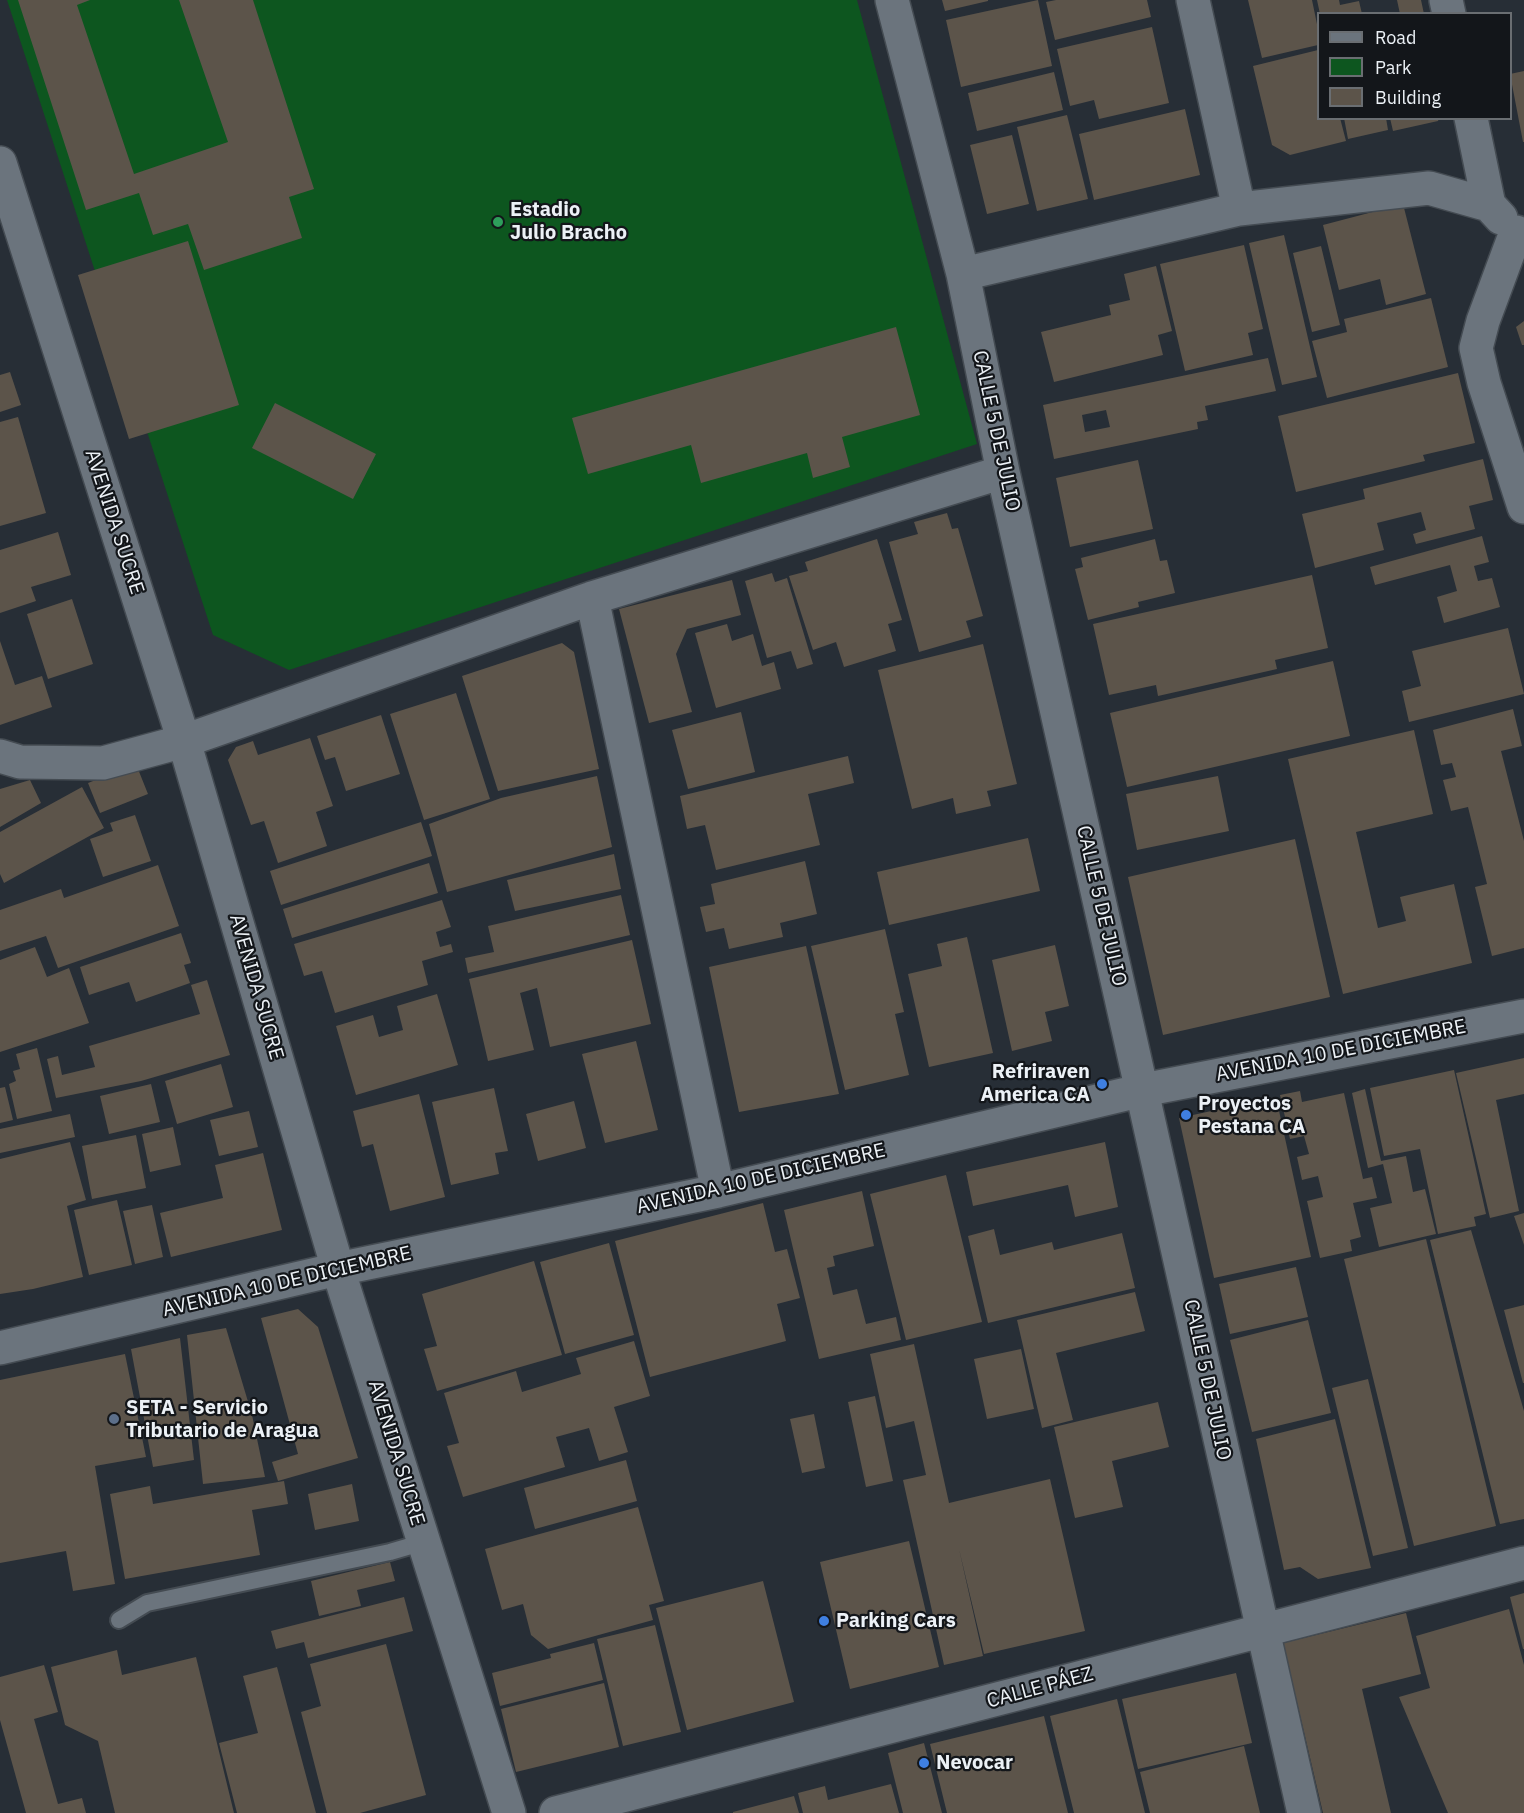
<!DOCTYPE html>
<meta charset="utf-8">
<style>
body{margin:0}
#map{position:relative;width:1524px;height:1813px;overflow:hidden;background:#272e36;font-family:"IBM Plex Sans",sans-serif}
canvas{display:block}
.legend{position:absolute;left:1317px;top:12px;width:195px;height:108px;box-sizing:border-box;background:#13161a;border:2px solid #6a6e72;margin:0;padding:8px 10px;list-style:none;font-size:18px;color:#ecf1f6}
.legend li{display:flex;align-items:center;gap:12px;height:30px}
.legend b{width:30px;border:2px solid #6a6e72}
</style>
<div id="map">
<canvas width="1524" height="1813"></canvas>
<ul class="legend">
<li><b style="height:8px;background:#6b747d"></b>Road</li>
<li><b style="height:16px;background:#0d561f"></b>Park</li>
<li><b style="height:16px;background:#5c544a"></b>Building</li>
</ul>
</div>
<script>
const g = document.querySelector('canvas').getContext('2d');
g.lineJoin = 'round';
function paint(path, color) { g.fillStyle = color; g.fill(path, 'evenodd'); }
const toPath = rows => new Path2D(rows.map(r => 'M' + r).join(''));
function trace(path, color, width, dash) { g.strokeStyle = color; g.lineWidth = width; g.lineCap = dash ? 'butt' : 'round'; g.setLineDash(dash || []); g.stroke(path); }
function write(font, color, halo, rows, align = 'center') {
  g.font = font + ' "IBM Plex Sans",sans-serif'; g.lineWidth = 4.5; g.setLineDash([]); g.textBaseline = 'middle'; g.strokeStyle = halo; g.fillStyle = color; for (const [text, x, y, turn = 0] of rows) {
    g.save(); g.translate(x, y); g.rotate((+turn || 0) * Math.PI / 180); g.textAlign = isNaN(turn) ? turn : align; if (halo) g.strokeText(text, 0, 0); g.fillText(text, 0, 0); g.restore();
  }
}
paint(toPath([
 [7,0,857,0,977,444,289,670,213,635]
]), '#0d561f');
paint(toPath([
 [18,0,90,0,77,5,134,174,228,142,179,0,253,0,314,189,289,197,302,238,204,270,188,224,153,235,139,193,86,210],
 [942,0,988,0,988,1,945,11],
 [1038,0,1052,66,961,87,946,20],
 [1056,0,1147,0,1151,17,1055,40,1046,2],
 [1248,0,1312,0,1318,29,1318,45,1262,58],
 [1317,0,1339,0,1340,5,1359,1,1362,14,1320,14],
 [1397,0,1421,0,1424,14,1400,14],
 [1152,27,1169,103,1099,119,1094,100,1070,106,1057,49],
 [1318,50,1318,118,1340,118,1346,141,1290,155,1272,145,1253,66],
 [1524,71,1524,142,1523,142,1510,74],
 [1054,72,1063,110,977,131,968,93],
 [1185,109,1200,175,1094,200,1079,134],
 [1067,115,1088,199,1037,211,1017,127],
 [1344,118,1386,118,1388,130,1348,139],
 [1390,118,1439,118,1438,121,1393,131],
 [1012,135,1029,204,987,214,970,145],
 [1403,204,1426,294,1386,305,1380,279,1339,290,1323,225],
 [1284,235,1317,377,1282,385,1249,243],
 [188,241,239,405,129,439,78,275],
 [1244,245,1263,329,1248,333,1253,355,1185,371,1160,264],
 [1321,246,1340,325,1312,332,1293,253],
 [1156,266,1172,331,1158,335,1163,355,1054,382,1041,332,1111,315,1109,305,1130,300,1124,274],
 [1431,298,1448,367,1327,398,1312,341,1347,332,1344,319],
 [1524,321,1524,345,1522,345,1516,327],
 [896,327,920,415,842,437,850,467,813,478,807,453,701,483,691,445,588,474,572,418],
 [1268,358,1276,391,1205,406,1208,420,1197,422,1198,429,1054,459,1043,405],
 [1106,410,1110,427,1085,432,1082,415],
 [10,372,21,405,0,412,0,375],
 [1458,373,1475,443,1423,455,1425,461,1296,492,1278,416],
 [275,403,376,454,353,499,252,448],
 [18,417,46,513,0,526,0,422],
 [1483,459,1493,500,1469,506,1475,529,1416,544,1413,534,1426,530,1421,512,1377,523,1384,550,1315,568,1302,514,1365,499,1363,489],
 [1138,460,1153,529,1070,547,1056,478],
 [947,513,952,529,958,528,983,616,966,621,971,637,919,652,889,542,918,534,914,522],
 [58,532,71,575,31,587,36,601,0,613,0,550],
 [1482,536,1489,562,1474,566,1478,581,1492,578,1500,607,1444,623,1437,597,1457,591,1450,565,1375,585,1370,567],
 [877,539,902,620,888,624,896,651,844,667,836,642,813,650,789,576,808,571,805,562],
 [1155,539,1160,561,1167,560,1175,593,1138,602,1139,607,1088,620,1075,569,1083,567,1081,558],
 [772,573,775,582,787,578,813,664,797,669,791,651,767,658,745,581],
 [1312,575,1328,648,1275,660,1277,669,1158,696,1156,685,1109,695,1093,624],
 [732,580,741,615,687,629,676,654,692,712,649,723,619,609],
 [72,599,93,664,48,679,27,614],
 [727,624,732,641,753,634,762,666,774,662,781,689,716,708,695,633],
 [1508,628,1524,694,1409,722,1402,691,1421,686,1412,651],
 [0,641,15,685,42,676,52,707,0,725],
 [562,643,574,652,599,769,498,791,462,676],
 [983,644,1017,784,987,791,991,806,956,814,953,798,912,809,878,670],
 [1333,661,1350,736,1127,787,1110,713],
 [456,693,490,799,424,820,390,714],
 [1513,709,1522,746,1501,751,1524,841,1524,948,1492,956,1475,887,1487,884,1468,807,1451,811,1443,780,1456,777,1452,763,1441,765,1433,730],
 [741,712,755,772,688,789,672,730],
 [381,715,400,774,346,791,335,757,325,760,317,736],
 [1414,730,1433,814,1356,832,1378,928,1406,921,1400,897,1454,884,1472,963,1343,994,1288,759],
 [310,738,333,806,316,812,327,846,278,863,264,821,251,825,228,760,236,747,253,741,258,755],
 [848,756,854,783,808,794,820,845,716,870,705,825,687,829,680,796],
 [136,764,148,794,100,813,88,783],
 [597,776,612,847,447,892,429,824,501,798],
 [1218,776,1229,831,1137,850,1126,794],
 [30,780,41,803,0,827,0,789],
 [82,787,104,828,4,883,0,874,0,832],
 [135,815,151,861,103,877,90,839,113,831,110,823],
 [421,822,432,856,281,905,270,871],
 [1028,838,1040,891,889,925,877,872],
 [1295,839,1330,997,1163,1035,1128,877],
 [614,854,621,889,515,911,507,880],
 [805,861,817,914,780,923,783,937,729,949,724,928,706,932,700,907,715,904,711,884],
 [429,863,438,893,292,938,283,909],
 [158,865,179,926,58,968,46,936,0,951,0,910,61,889,64,898],
 [621,895,630,935,468,973,465,958,494,952,488,926],
 [442,900,451,927,436,932,440,947,451,944,453,952,422,961,428,985,335,1013,322,971,304,976,294,944],
 [885,929,904,1012,895,1014,909,1075,845,1090,811,946],
 [181,933,191,963,184,965,190,983,136,1002,129,982,89,995,80,967],
 [967,937,993,1053,929,1067,908,974,942,966,937,944],
 [632,940,651,1024,550,1047,537,988,520,993,534,1050,488,1061,469,979],
 [1055,945,1069,1006,1045,1012,1052,1041,1012,1051,992,960],
 [806,946,839,1094,739,1112,709,967],
 [35,947,47,977,69,968,89,1023,0,1052,0,960],
 [207,980,230,1055,141,1081,56,1098,47,1059,58,1056,62,1075,95,1067,89,1046,200,1014,191,985],
 [437,994,458,1065,356,1095,336,1026,373,1015,379,1037,403,1030,397,1006],
 [636,1041,658,1130,605,1143,582,1054],
 [37,1048,52,1111,17,1119,9,1084,16,1081,13,1071,20,1069,16,1054],
 [1524,1058,1524,1094,1496,1100,1519,1211,1490,1218,1456,1073],
 [221,1064,233,1107,177,1124,165,1081],
 [1454,1070,1486,1214,1474,1217,1476,1226,1438,1234,1420,1149,1384,1156,1370,1088],
 [151,1084,160,1122,109,1134,100,1096],
 [5,1087,13,1120,0,1123,0,1088],
 [494,1088,508,1151,495,1153,499,1174,451,1185,432,1102],
 [1365,1089,1381,1161,1406,1156,1413,1192,1425,1189,1436,1234,1379,1247,1370,1208,1392,1203,1383,1164,1368,1168,1352,1093],
 [1300,1091,1302,1102,1344,1093,1363,1179,1372,1177,1377,1198,1353,1203,1361,1237,1350,1240,1352,1251,1320,1258,1307,1201,1323,1197,1318,1176,1302,1180,1297,1157,1309,1154,1304,1136,1290,1139,1280,1095],
 [419,1094,445,1197,390,1211,373,1144,362,1147,353,1111],
 [1276,1097,1311,1257,1214,1278,1179,1118],
 [574,1101,586,1148,538,1161,526,1114],
 [249,1111,258,1147,219,1156,210,1120],
 [70,1114,75,1137,0,1153,0,1129],
 [173,1127,181,1165,150,1172,142,1134],
 [136,1135,146,1188,92,1199,82,1146],
 [70,1142,86,1200,67,1206,83,1277,33,1289,0,1294,0,1159],
 [1105,1142,1118,1207,1075,1217,1068,1185,973,1206,966,1172],
 [263,1153,282,1230,171,1257,160,1213,223,1198,215,1165],
 [946,1175,982,1322,906,1340,870,1194],
 [862,1191,874,1246,833,1256,835,1266,827,1268,833,1295,857,1289,866,1324,896,1317,901,1340,819,1359,784,1210],
 [117,1200,132,1265,89,1275,74,1210],
 [763,1203,775,1252,787,1249,800,1298,777,1304,786,1341,650,1377,615,1241],
 [152,1205,163,1257,135,1264,123,1211],
 [1524,1213,1524,1245,1514,1216],
 [994,1229,1000,1255,1052,1242,1054,1250,1122,1233,1135,1288,988,1323,968,1236],
 [1471,1230,1524,1411,1524,1519,1500,1524,1430,1240],
 [1426,1239,1496,1526,1414,1546,1344,1259],
 [609,1243,634,1335,565,1354,540,1262],
 [534,1261,562,1355,437,1391,424,1349,437,1346,422,1294],
 [1296,1267,1308,1317,1230,1334,1219,1284],
 [1135,1292,1145,1331,1056,1353,1073,1420,1042,1428,1017,1320],
 [1524,1305,1524,1383,1523,1383,1504,1310],
 [298,1309,318,1327,358,1458,278,1481,272,1462,298,1454,261,1318],
 [1308,1320,1331,1413,1252,1432,1230,1340],
 [226,1328,252,1415,265,1477,203,1484,187,1335],
 [180,1338,194,1460,153,1467,131,1349],
 [634,1341,650,1396,614,1407,628,1452,599,1461,589,1428,556,1437,565,1467,463,1497,447,1446,459,1443,444,1393,516,1371,522,1392,581,1374,576,1358],
 [914,1344,949,1503,1050,1479,1085,1631,984,1654,959,1549,983,1656,944,1665,903,1480,926,1475,914,1421,886,1428,870,1354],
 [1021,1349,1034,1409,987,1419,974,1359],
 [125,1354,146,1457,95,1466,115,1584,73,1591,66,1551,0,1563,0,1380],
 [1368,1379,1408,1548,1373,1556,1332,1388],
 [875,1396,893,1481,866,1487,848,1402],
 [1158,1402,1169,1447,1112,1461,1123,1507,1075,1518,1054,1427],
 [814,1414,825,1468,802,1473,790,1419],
 [1335,1419,1371,1568,1318,1579,1300,1567,1284,1570,1256,1439],
 [626,1460,637,1501,535,1529,524,1488],
 [284,1481,288,1504,252,1510,260,1555,125,1579,110,1494,150,1486,153,1504],
 [352,1484,359,1521,315,1530,308,1494],
 [638,1507,664,1601,649,1605,653,1620,548,1649,531,1635,523,1604,502,1610,485,1549],
 [909,1541,939,1667,850,1689,820,1562],
 [390,1562,395,1581,357,1590,361,1606,319,1616,311,1581],
 [763,1581,794,1702,687,1730,656,1608],
 [1524,1593,1524,1649,1523,1649,1510,1597],
 [404,1597,413,1631,308,1658,304,1642,276,1649,271,1631],
 [1509,1609,1524,1665,1524,1813,1448,1813,1399,1697,1430,1688,1416,1636],
 [1406,1613,1421,1674,1362,1689,1391,1813,1323,1813,1283,1643],
 [655,1625,681,1732,623,1746,597,1639],
 [594,1643,603,1680,500,1706,492,1673,551,1658,550,1654],
 [386,1644,426,1795,360,1813,327,1813,301,1712,321,1706,310,1664],
 [117,1650,122,1675,196,1657,234,1813,115,1813,98,1741,65,1725,51,1667],
 [44,1665,58,1712,34,1719,58,1804,82,1798,86,1813,26,1813,0,1720,0,1677],
 [277,1667,316,1813,237,1813,219,1743,258,1733,243,1676],
 [1236,1673,1252,1743,1138,1769,1122,1699],
 [604,1683,619,1747,516,1772,501,1709],
 [1117,1699,1145,1813,1074,1813,1050,1716],
 [1044,1716,1068,1813,947,1813,930,1744],
 [924,1743,942,1813,903,1813,888,1753],
 [1244,1746,1260,1813,1150,1813,1140,1772],
 [891,1784,899,1813,803,1813,798,1793,825,1786,828,1800],
 [794,1796,799,1813,733,1813,733,1812]
]), '#5c544a');
const lane = toPath([
 [119,1620,147,1603,390,1552,424,1542]
]);
const street = toPath([
 [892,0,963,274,1003,472,1304,1813],
 [1193,0,1239,209],
 [1446,0,1449,14],
 [1471,118,1489,205,1501,218],
 [0,163,184,741,338,1269,509,1813],
 [1516,232,1483,321,1476,348,1484,383,1524,507],
 [963,274,1239,209,1429,188,1489,205],
 [592,598,718,1191],
 [0,756,20,762,103,763,184,741,592,598,1003,472],
 [0,1348,338,1269,718,1191,1143,1090,1524,1016],
 [556,1813,1524,1563]
]);
trace(lane, '#444b52', 20);
trace(street, '#444b52', 36);
trace(lane, '#6b747d', 16);
trace(street, '#6b747d', 33);
for (const [x, y, r, color] of [
 [498,222,6,"#2e9e5b"],
 [1102,1084,6,"#3f7fe0"],
 [1186,1115,6,"#3f7fe0"],
 [114,1419,6,"#5c6f8a"],
 [824,1621,6,"#3f7fe0"],
 [924,1763,6,"#3f7fe0"]
]) { const dot = new Path2D(); dot.arc(x, y, r, 0, 2 * Math.PI); g.fillStyle = color; g.fill(dot); trace(dot, '#13161a', 2); }
write('bold 20px', '#ecf1f6', '#13161a', [
 ["Estadio",510,210],
 ["Julio Bracho",510,233],
 ["Refriraven",1090,1072,"right"],
 ["America CA",1090,1095,"right"],
 ["Proyectos",1198,1104],
 ["Pestana CA",1198,1127],
 ["SETA - Servicio",126,1408],
 ["Tributario de Aragua",126,1431],
 ["Parking Cars",836,1621],
 ["Nevocar",936,1763]
], 'left');
write('20px', '#ecf1f6', '#13161a', [
 ["CALLE 5 DE JULIO",996,431,78],
 ["AVENIDA SUCRE",114,522,72],
 ["CALLE 5 DE JULIO",1101,906,77],
 ["AVENIDA SUCRE",256,987,74],
 ["AVENIDA 10 DE DICIEMBRE",1341,1051,-11],
 ["AVENIDA 10 DE DICIEMBRE",761,1179,-13],
 ["AVENIDA 10 DE DICIEMBRE",287,1282,-13],
 ["CALLE 5 DE JULIO",1207,1380,78],
 ["AVENIDA SUCRE",396,1453,73],
 ["CALLE PÁEZ",1040,1688,-15]
]);
</script>
